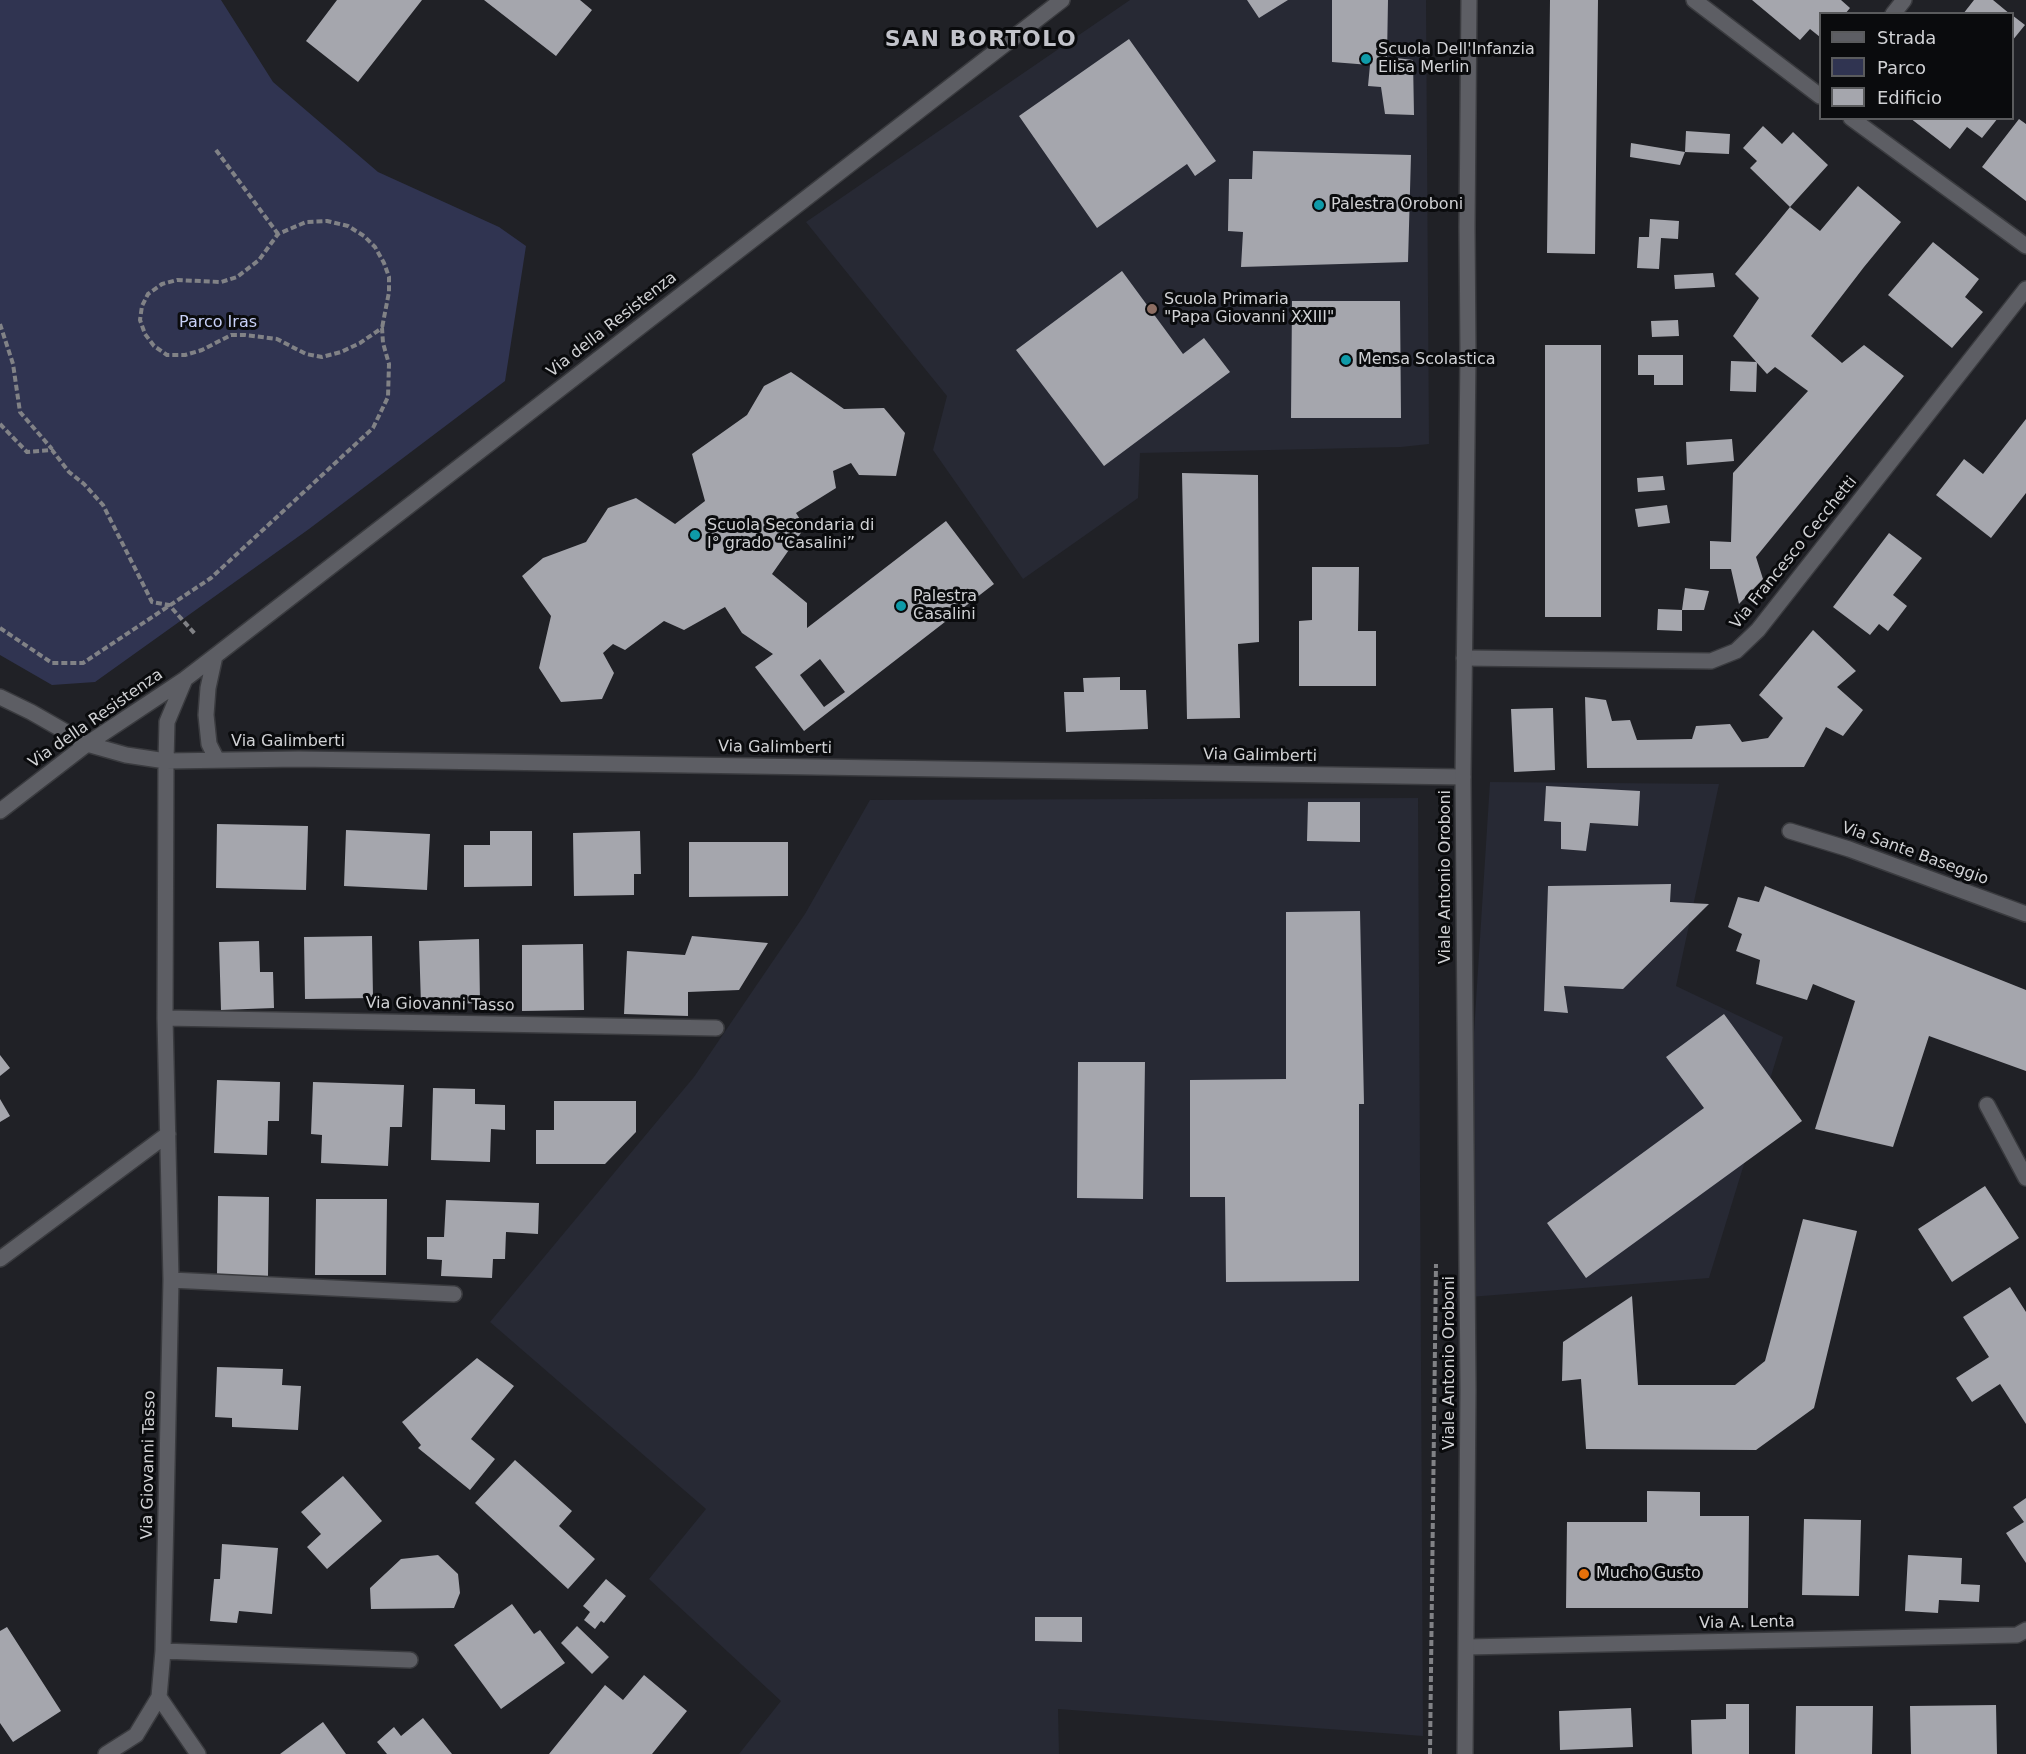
<!DOCTYPE html>
<meta charset="utf-8">
<style>
body{margin:0}
#map{position:relative;width:2026px;height:1754px;overflow:hidden;background:#202126;font-family:"DejaVu Sans",sans-serif}
canvas{display:block}
.legend{position:absolute;left:1819px;top:12px;width:195px;height:108px;box-sizing:border-box;background:#0a0b0d;border:2px solid #5a5b5d;margin:0;padding:8px 10px;list-style:none;font-size:18px;color:#d1d2d5}
.legend li{display:flex;align-items:center;gap:12px;height:30px}
.legend b{width:30px;border:2px solid #5a5b5d}
</style>
<div id="map">
<canvas width="2026" height="1754"></canvas>
<ul class="legend">
<li><b style="height:8px;background:#5d5e64"></b>Strada</li>
<li><b style="height:16px;background:#303451"></b>Parco</li>
<li><b style="height:16px;background:#a5a6ad"></b>Edificio</li>
</ul>
</div>
<script>
const g = document.querySelector('canvas').getContext('2d');
g.lineJoin = 'round';
function paint(path, color) { g.fillStyle = color; g.fill(path, 'evenodd'); }
const toPath = rows => new Path2D(rows.map(r => 'M' + r).join(''));
function trace(path, color, width, dash) { g.strokeStyle = color; g.lineWidth = width; g.lineCap = dash ? 'butt' : 'round'; g.setLineDash(dash || []); g.stroke(path); }
function write(font, color, halo, rows, align = 'center') {
  g.font = font + ' "DejaVu Sans",sans-serif'; g.lineWidth = 6; g.setLineDash([]); g.textBaseline = 'middle'; g.strokeStyle = halo; g.fillStyle = color; for (const [text, x, y, turn = 0] of rows) {
    g.save(); g.translate(x, y); g.rotate((+turn || 0) * Math.PI / 180); g.textAlign = isNaN(turn) ? turn : align; if (halo) g.strokeText(text, 0, 0); g.fillText(text, 0, 0); g.restore();
  }
}
paint(toPath([
 [1130,0,1426,0,1429,444,1401,447,1140,453,1138,498,1023,579,933,450,947,396,806,222],
 [1490,782,1719,784,1676,986,1783,1037,1709,1278,1457,1298],
 [1418,798,1423,1736,1058,1709,1059,1754,739,1754,781,1701,649,1579,706,1509,490,1322,694,1077,805,914,870,800]
]), '#272934');
paint(toPath([
 [0,0,221,0,273,82,378,172,499,227,526,246,505,381,309,529,95,682,52,685,0,655]
]), '#303451');
paint(toPath([
 [337,0,422,0,358,82,306,41],
 [484,0,580,0,592,10,556,56],
 [1247,0,1288,0,1259,18],
 [1332,0,1388,0,1387,57,1413,60,1414,115,1385,114,1381,87,1368,86,1370,65,1332,62],
 [1550,0,1598,0,1595,254,1547,253],
 [1752,0,1841,0,1850,8,1845,14,1820,14,1820,37,1810,29,1800,40],
 [1974,0,1993,0,2010,14,1963,14],
 [2012,15,2025,25,2012,41],
 [1129,39,1216,161,1195,176,1187,164,1097,228,1019,116],
 [1910,118,1998,118,1982,138,1967,127,1950,149],
 [2019,119,2026,124,2026,201,1982,167],
 [1763,126,1782,144,1793,132,1828,165,1790,207,1750,168,1757,161,1743,148],
 [1686,131,1730,134,1729,154,1685,152,1680,165,1630,157,1631,143,1685,152],
 [1253,151,1411,155,1408,262,1241,267,1243,232,1228,231,1229,179,1252,179],
 [1858,186,1901,222,1864,267,1811,336,1842,363,1864,345,1904,376,1756,557,1763,579,1739,604,1731,569,1710,569,1710,541,1731,542,1733,473,1808,391,1775,367,1767,374,1733,336,1759,298,1735,274,1790,207,1820,231],
 [1650,219,1679,221,1678,239,1661,238,1659,269,1637,268,1639,237,1649,237],
 [1933,242,1979,279,1965,297,1983,312,1952,348,1888,295],
 [1122,271,1183,354,1204,338,1230,372,1104,466,1016,350],
 [1713,273,1715,287,1675,289,1674,275],
 [1292,301,1400,301,1401,418,1291,418],
 [1678,320,1679,336,1652,337,1651,321],
 [1545,345,1601,345,1601,617,1545,617],
 [1638,355,1683,355,1683,385,1654,385,1654,375,1638,375],
 [1731,361,1757,362,1756,392,1730,391],
 [791,372,844,409,884,408,905,433,896,476,859,475,851,463,833,471,836,488,796,513,805,527,772,574,807,603,807,628,946,521,994,584,804,731,755,667,773,654,742,633,725,607,684,630,664,621,625,650,613,644,603,653,614,673,602,699,561,702,539,668,551,616,522,576,543,558,586,542,608,508,636,498,675,524,705,501,692,454,747,415,764,386],
 [820,659,845,692,824,707,800,675],
 [2026,419,2026,493,1991,538,1936,495,1964,459,1983,474],
 [1732,439,1734,461,1687,465,1686,442],
 [1182,473,1258,475,1259,642,1238,644,1240,718,1187,719],
 [1663,476,1665,490,1638,492,1637,478],
 [1667,505,1670,523,1638,527,1635,509],
 [1889,533,1922,558,1893,595,1907,606,1888,631,1879,624,1870,635,1833,607],
 [1312,567,1359,567,1358,631,1376,631,1376,686,1299,686,1299,621,1312,620],
 [1685,588,1709,591,1704,610,1682,610],
 [1658,609,1682,610,1682,631,1657,630],
 [1813,630,1856,671,1837,687,1863,710,1843,736,1826,727,1804,767,1587,768,1585,697,1606,700,1612,721,1630,720,1637,740,1692,739,1696,726,1730,724,1742,742,1768,738,1783,718,1759,695],
 [1120,677,1120,690,1146,690,1148,729,1066,732,1064,692,1084,692,1083,678],
 [1553,708,1555,770,1514,772,1511,709],
 [1546,786,1640,791,1638,826,1590,823,1586,851,1561,849,1561,822,1544,821],
 [1308,802,1360,802,1360,842,1307,841],
 [217,824,308,826,306,890,216,888],
 [346,830,430,834,427,890,344,886],
 [490,831,532,831,532,886,464,887,464,845,490,845],
 [640,831,641,874,634,874,634,895,574,896,573,833],
 [689,842,788,842,788,896,689,897],
 [1671,884,1670,902,1709,904,1623,989,1564,986,1568,1013,1544,1011,1548,886],
 [1765,886,2026,990,2026,1071,1929,1036,1893,1147,1815,1129,1855,1001,1813,984,1807,1000,1756,984,1760,960,1736,951,1742,934,1728,927,1738,897,1759,902],
 [1360,911,1364,1104,1359,1104,1359,1281,1226,1282,1225,1197,1190,1197,1190,1080,1286,1079,1286,912],
 [372,936,373,998,305,999,304,937],
 [692,936,768,943,739,990,688,992,688,1016,624,1014,627,951,685,955],
 [479,939,480,1003,421,1005,419,941],
 [259,941,260,972,273,972,274,1008,221,1010,219,942],
 [583,944,584,1010,522,1011,522,945],
 [1724,1014,1802,1121,1586,1278,1547,1223,1704,1108,1666,1057],
 [0,1055,10,1068,0,1076],
 [1078,1062,1145,1062,1143,1199,1077,1198],
 [217,1080,280,1082,279,1121,268,1121,267,1155,214,1153],
 [313,1082,404,1085,402,1127,390,1127,388,1166,321,1163,322,1135,311,1134],
 [433,1088,475,1089,475,1104,505,1105,505,1130,491,1129,490,1162,431,1160],
 [0,1099,10,1116,0,1122],
 [554,1101,636,1101,636,1132,605,1164,536,1164,536,1130,554,1130],
 [1985,1186,2019,1238,1952,1282,1918,1229],
 [218,1196,269,1197,268,1276,217,1275],
 [316,1199,387,1199,386,1275,315,1275],
 [446,1200,539,1203,538,1234,506,1232,505,1259,493,1259,492,1278,441,1276,442,1260,427,1259,427,1237,444,1237],
 [1803,1219,1857,1231,1814,1408,1756,1450,1586,1449,1581,1379,1562,1381,1563,1342,1632,1296,1638,1385,1735,1385,1765,1361],
 [2010,1287,2026,1312,2026,1424,2000,1384,1972,1402,1956,1378,1989,1357,1963,1317],
 [477,1358,514,1386,471,1439,495,1459,470,1490,418,1448,421,1445,402,1422],
 [217,1367,283,1369,282,1385,301,1386,298,1430,232,1427,232,1418,215,1417],
 [515,1460,572,1511,559,1526,595,1559,568,1589,475,1503],
 [343,1476,382,1521,327,1569,307,1547,321,1534,301,1512],
 [1647,1491,1700,1492,1700,1516,1749,1516,1748,1608,1566,1608,1567,1522,1647,1522],
 [2026,1498,2026,1563,2006,1533,2024,1522,2013,1507],
 [1804,1519,1861,1520,1859,1596,1802,1595],
 [222,1544,278,1548,272,1614,239,1611,237,1623,210,1621,214,1579,220,1579],
 [438,1555,458,1574,460,1593,454,1608,371,1609,370,1588,401,1559],
 [1908,1555,1962,1558,1961,1584,1980,1585,1979,1602,1939,1600,1938,1613,1905,1611],
 [606,1579,626,1596,604,1623,601,1621,595,1629,584,1620,590,1612,583,1606],
 [512,1604,534,1634,540,1630,565,1663,501,1709,454,1645],
 [1035,1617,1082,1617,1082,1642,1035,1641],
 [577,1626,609,1657,592,1674,561,1643],
 [7,1627,61,1711,13,1742,0,1723,0,1631],
 [644,1675,687,1711,652,1754,549,1754,605,1685,623,1700],
 [1726,1704,1749,1704,1749,1754,1692,1754,1691,1720,1726,1719],
 [1996,1705,1997,1754,1911,1754,1910,1706],
 [1796,1706,1873,1706,1872,1754,1795,1754],
 [1631,1708,1633,1747,1560,1750,1559,1711],
 [423,1718,452,1754,387,1754,377,1742,394,1727,401,1736],
 [323,1722,346,1754,280,1754]
]), '#a5a6ad');
const minor = toPath([
 [1694,0,1820,96],
 [1893,14,1904,0],
 [1851,118,2026,246],
 [215,656,208,688,206,715,209,744,217,760],
 [1464,658,1711,661,1736,651,1758,630,2026,289],
 [0,697,31,712,87,744,126,755,166,761,299,759,1463,777],
 [0,811,87,744,185,679,215,656,1062,0],
 [1790,831,1849,849,2026,914],
 [165,1018,716,1028],
 [1987,1105,2026,1178],
 [0,1259,168,1134],
 [171,1280,454,1294],
 [1467,1647,2017,1635,2026,1630],
 [163,1651,410,1660],
 [159,1697,198,1754],
 [106,1754,136,1735,159,1697,163,1651,171,1280,165,1018,166,761,167,722,185,679]
]);
const tertiary = toPath([
 [1465,1754,1468,1389,1463,777,1468,356,1467,227,1469,0]
]);
trace(minor, '#3a3b3f', 18);
trace(tertiary, '#3a3b3f', 18);
trace(toPath([
 [216,150,278,234],
 [0,324,13,364,20,412,52,449],
 [0,424,27,452,52,450,69,472,84,484,103,505,152,602,169,605,196,635],
 [0,628,52,663,83,663,211,578,373,428,388,397,389,364,383,343,382,328,360,343,341,352,322,357,306,354,277,339,245,335,231,335,202,350,185,355,167,355,154,346,145,334,140,320,142,306,148,294,162,284,177,280,221,282,237,277,259,260,278,234,306,222,327,221,348,226,364,236,375,247,384,263,389,277,389,292,382,328],
 [1430,1754,1436,1264]
]), '#818286', 4, [6, 3]);
trace(minor, '#5d5e64', 15);
trace(tertiary, '#5d5e64', 15);
for (const [x, y, r, color] of [
 [1366,59,6,"#0f9aa8"],
 [1319,205,6,"#0f9aa8"],
 [1152,309,6,"#8d6e63"],
 [1346,360,6,"#0f9aa8"],
 [695,535,6,"#0f9aa8"],
 [901,606,6,"#0f9aa8"],
 [1584,1574,6,"#e8710a"]
]) { const dot = new Path2D(); dot.arc(x, y, r, 0, 2 * Math.PI); g.fillStyle = color; g.fill(dot); trace(dot, '#0a0b0d', 2); }
write('16px', '#d1d2d5', '#0a0b0d', [
 ["Scuola Dell'Infanzia",1378,50],
 ["Elisa Merlin",1378,68],
 ["Palestra Oroboni",1331,205],
 ["Scuola Primaria",1164,300],
 ["\"Papa Giovanni XXIII\"",1164,318],
 ["Mensa Scolastica",1358,360],
 ["Scuola Secondaria di",707,526],
 ["I° grado “Casalini”",707,544],
 ["Palestra",913,597],
 ["Casalini",913,615],
 ["Mucho Gusto",1596,1574]
], 'left');
write('16px', '#c9d1f8', '#0a0b0d', [
 ["Parco Iras",218,323]
]);
write('16px', '#d1d2d5', '#0a0b0d', [
 ["Via della Resistenza",612,325,-38],
 ["Via Francesco Cecchetti",1794,553,-51],
 ["Via della Resistenza",96,719,-35],
 ["Via Galimberti",288,742],
 ["Via Galimberti",775,748,1],
 ["Via Galimberti",1260,756,1],
 ["Via Sante Baseggio",1915,854,20],
 ["Viale Antonio Oroboni",1446,877,-90],
 ["Via Giovanni Tasso",440,1005,1],
 ["Viale Antonio Oroboni",1450,1363,-90],
 ["Via Giovanni Tasso",149,1465,-89],
 ["Via A. Lenta",1747,1623,-1]
]);
g.letterSpacing = '1.5px';
write('bold 22px', '#c2c3ca', '#0a0b0d', [
 ["SAN BORTOLO",981,40]
]);
g.letterSpacing = '0px';
</script>
